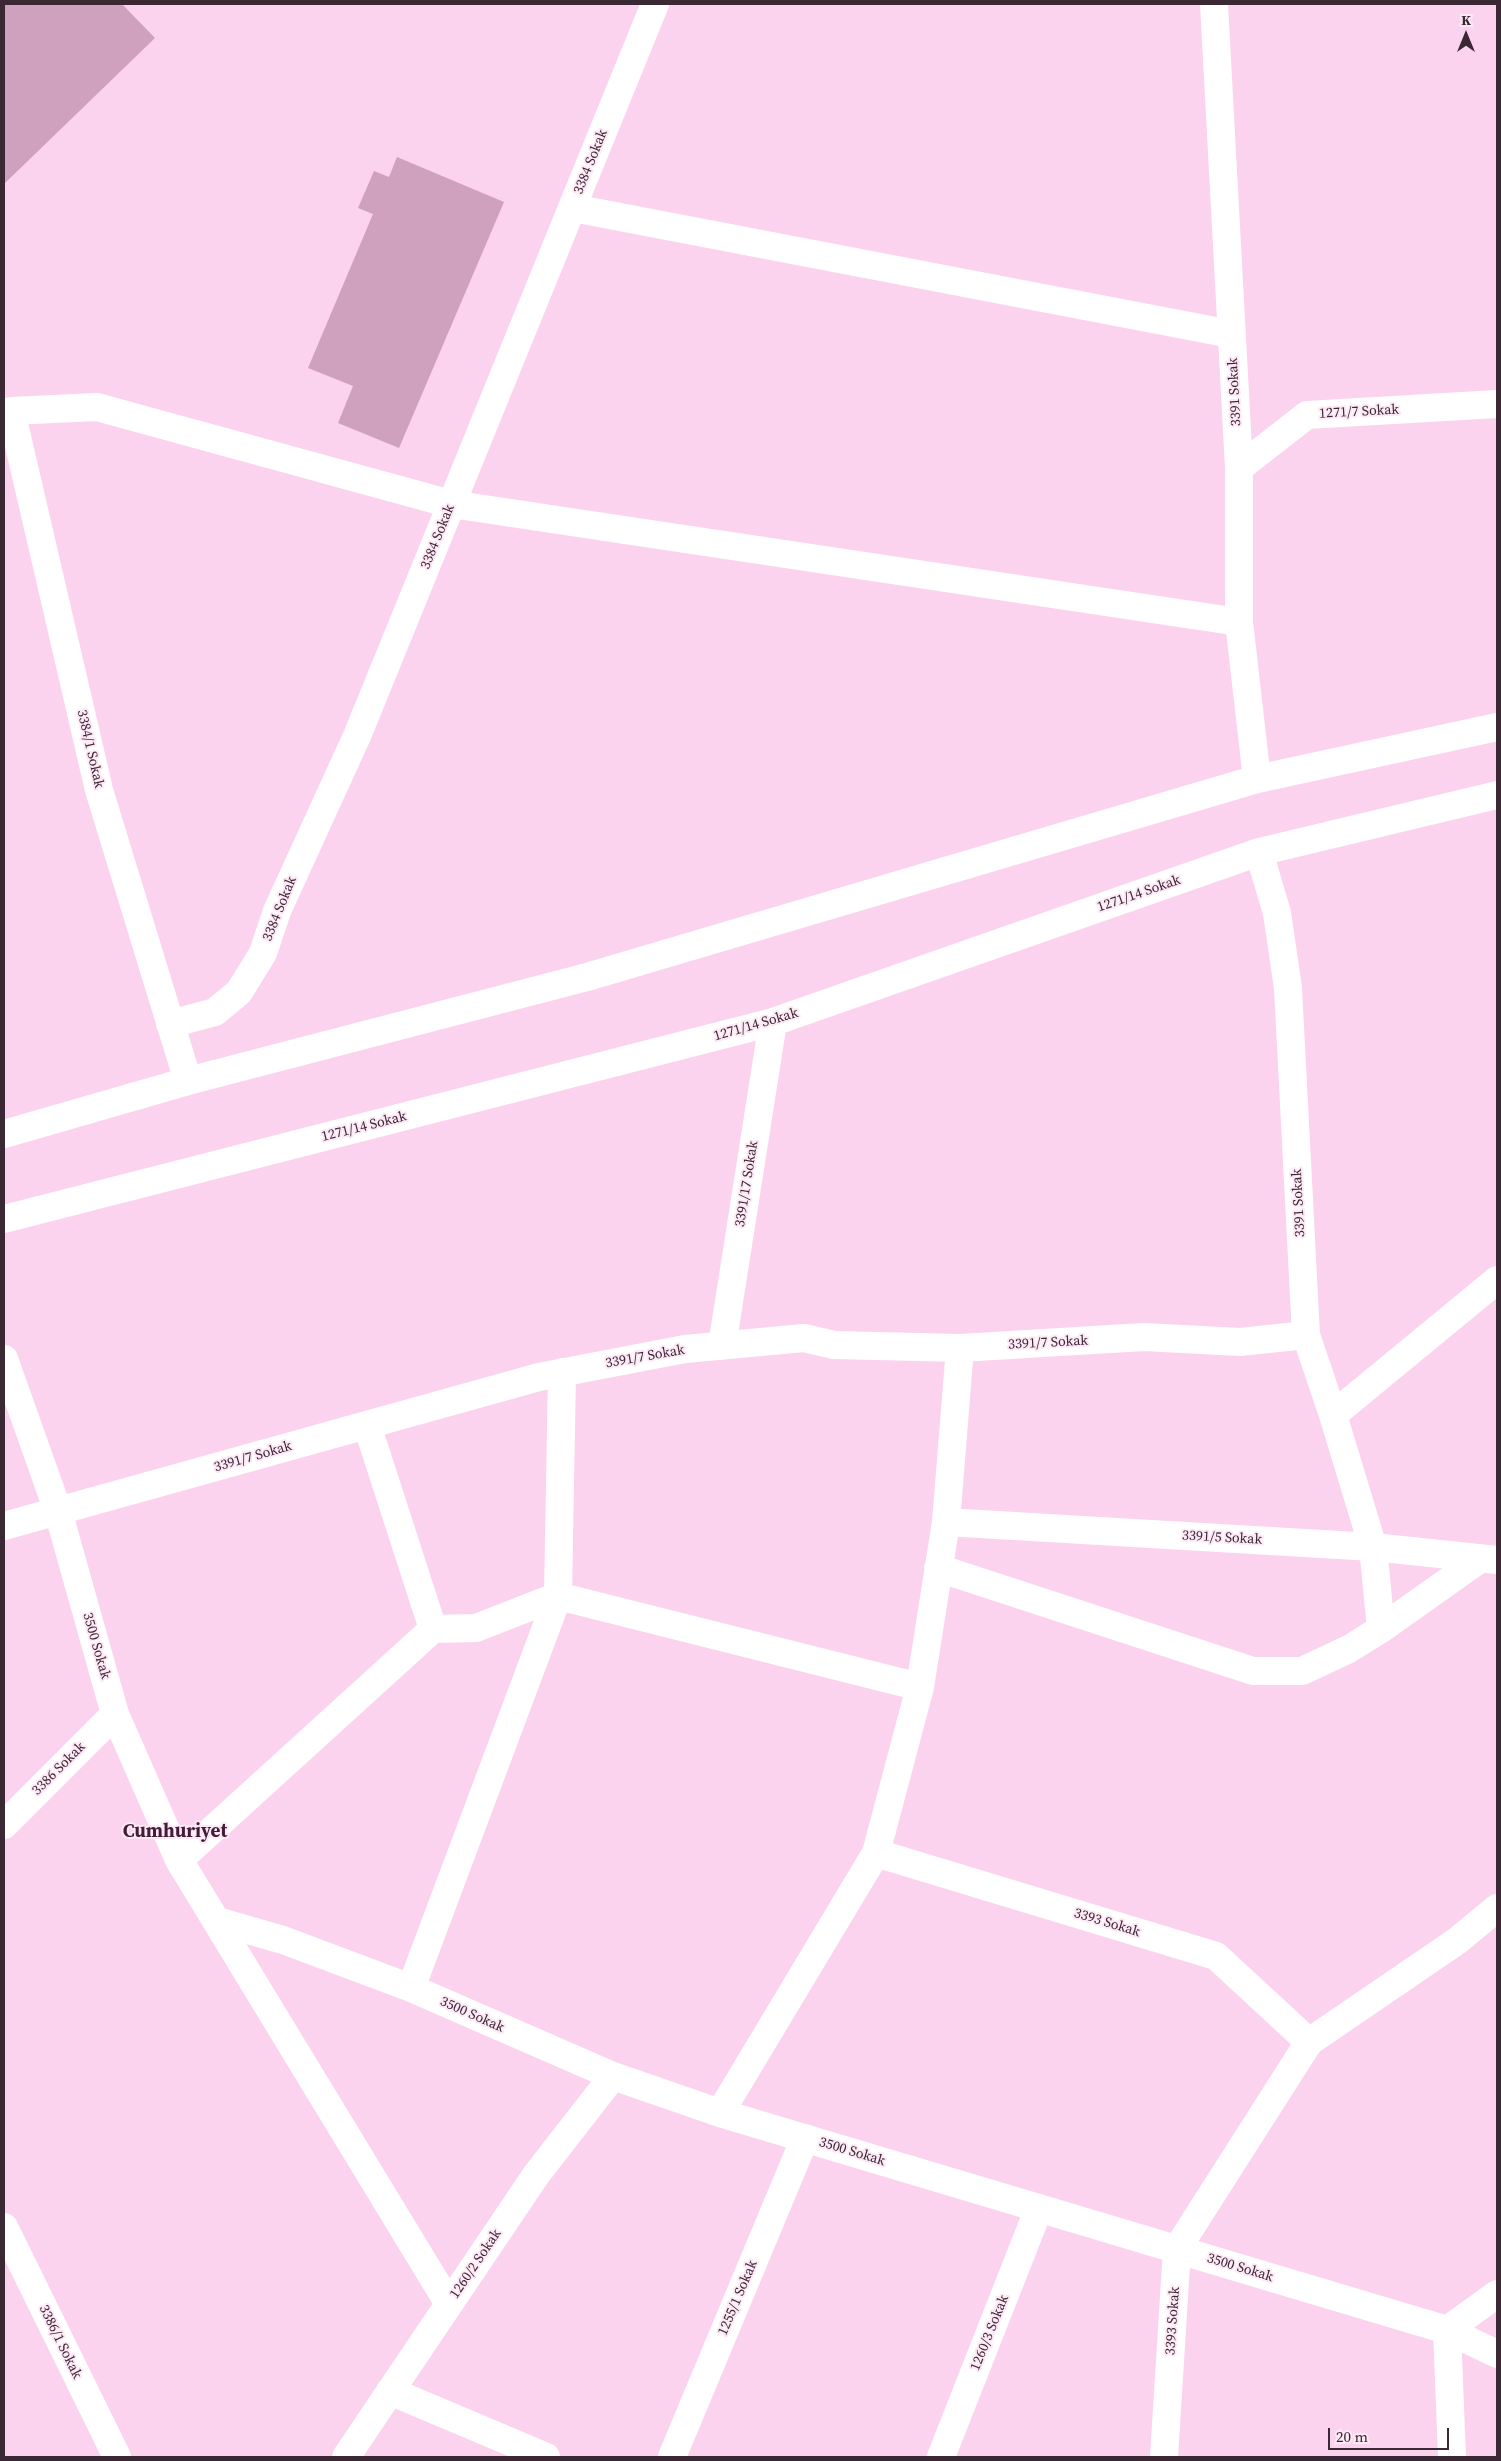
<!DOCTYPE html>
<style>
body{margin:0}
#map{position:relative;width:1501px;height:2461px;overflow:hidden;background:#fcd3ee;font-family:"Source Serif 4",serif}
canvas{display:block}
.frame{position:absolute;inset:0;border:5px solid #3b2835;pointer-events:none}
.north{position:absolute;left:1441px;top:10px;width:50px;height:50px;-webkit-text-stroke:4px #fde8f5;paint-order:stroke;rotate:0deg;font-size:14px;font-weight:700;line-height:20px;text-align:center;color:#3b2835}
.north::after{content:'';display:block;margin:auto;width:18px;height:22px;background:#3b2835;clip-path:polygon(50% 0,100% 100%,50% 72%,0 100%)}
.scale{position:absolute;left:1328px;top:2428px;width:121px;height:22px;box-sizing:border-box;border:2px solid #3b2835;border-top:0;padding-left:6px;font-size:15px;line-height:18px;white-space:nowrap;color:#3b2835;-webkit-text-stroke:4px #fde8f5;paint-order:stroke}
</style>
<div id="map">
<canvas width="1501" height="2461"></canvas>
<div class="frame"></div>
<div class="north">K</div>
<div class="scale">20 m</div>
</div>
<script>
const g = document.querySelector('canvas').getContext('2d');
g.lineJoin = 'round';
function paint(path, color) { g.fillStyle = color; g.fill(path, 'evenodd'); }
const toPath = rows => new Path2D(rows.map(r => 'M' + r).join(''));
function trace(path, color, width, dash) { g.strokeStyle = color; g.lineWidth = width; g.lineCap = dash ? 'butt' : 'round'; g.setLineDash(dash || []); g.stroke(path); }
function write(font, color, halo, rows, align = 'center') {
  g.font = font + ' "Source Serif 4",serif'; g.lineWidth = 4; g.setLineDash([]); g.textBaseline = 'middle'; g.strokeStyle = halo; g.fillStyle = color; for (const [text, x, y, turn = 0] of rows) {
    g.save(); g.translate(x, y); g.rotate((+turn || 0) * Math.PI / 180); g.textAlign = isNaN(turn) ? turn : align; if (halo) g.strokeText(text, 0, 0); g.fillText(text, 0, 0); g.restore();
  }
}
paint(toPath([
 [4,4,122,4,155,38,4,184],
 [397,157,504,202,399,448,338,423,353,386,308,368,373,214,358,208,374,171,389,177]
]), '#d0a0bf');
trace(toPath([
 [1214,4,1239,468,1239,622,1257,779],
 [573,208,1231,334],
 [11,411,99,790,188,1081],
 [4,414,11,411,97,407,451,504,1239,622],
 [1239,468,1307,415,1497,404],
 [170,1024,215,1012,239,992,263,953,277,911,357,736,655,4],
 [4,1134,188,1081,587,977,1257,779,1497,727],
 [4,1219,773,1022,1259,852,1497,795],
 [722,1346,773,1022],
 [4,1359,58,1511,115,1714,179,1860,449,2304],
 [1333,1415,1497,1280],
 [367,1425,433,1629],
 [946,1522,1373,1547,1497,1560],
 [4,1526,539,1377,685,1349,804,1338,834,1345,960,1348,1144,1337,1240,1342,1306,1335],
 [938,1568,1253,1671,1302,1671,1349,1649,1381,1629,1373,1547,1333,1415,1306,1335,1288,988,1277,913,1259,852],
 [1381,1629,1481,1558],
 [4,1825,115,1714],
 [876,1853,1216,1956,1309,2042],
 [179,1860,433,1629,476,1628,558,1596,562,1372],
 [217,1921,283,1940,411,1988,613,2076,720,2113,1447,2330,1497,2354],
 [411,1988,558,1596,920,1687],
 [720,2113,876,1853,920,1687,946,1522,960,1348],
 [4,2227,117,2457],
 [1447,2330,1452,2457],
 [1447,2330,1497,2294],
 [390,2391,546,2457],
 [346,2457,536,2175,613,2076],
 [672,2457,805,2138],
 [941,2457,1039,2208],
 [1164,2457,1177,2249,1309,2042,1457,1941,1497,1908]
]), '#fff', 28);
write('14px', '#3b2835', '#fde8f5', [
 ["3384 Sokak",591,162,-68],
 ["3391 Sokak",1235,392,-93],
 ["1271/7 Sokak",1359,412,-3],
 ["3384 Sokak",438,537,-68],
 ["3384/1 Sokak",90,749,77],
 ["1271/14 Sokak",1139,894,-19],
 ["3384 Sokak",280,909,-68],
 ["1271/14 Sokak",756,1025,-16],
 ["1271/14 Sokak",364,1127,-14],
 ["3391/17 Sokak",747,1184,-81],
 ["3391 Sokak",1299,1203,-93],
 ["3391/7 Sokak",1048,1343,-3],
 ["3391/7 Sokak",645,1357,-10],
 ["3391/7 Sokak",253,1457,-16],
 ["3391/5 Sokak",1222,1538,3],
 ["3500 Sokak",96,1646,74],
 ["3386 Sokak",59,1769,-45],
 ["3393 Sokak",1107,1923,17],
 ["3500 Sokak",472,2015,24],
 ["3500 Sokak",852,2152,17],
 ["1260/2 Sokak",476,2264,-56],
 ["3500 Sokak",1240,2268,17],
 ["1255/1 Sokak",738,2298,-67],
 ["3393 Sokak",1173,2321,-86],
 ["1260/3 Sokak",990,2333,-68],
 ["3386/1 Sokak",60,2342,64]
]);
write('bold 19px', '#431d38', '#fde8f5', [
 ["Cumhuriyet",175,1832]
]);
</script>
